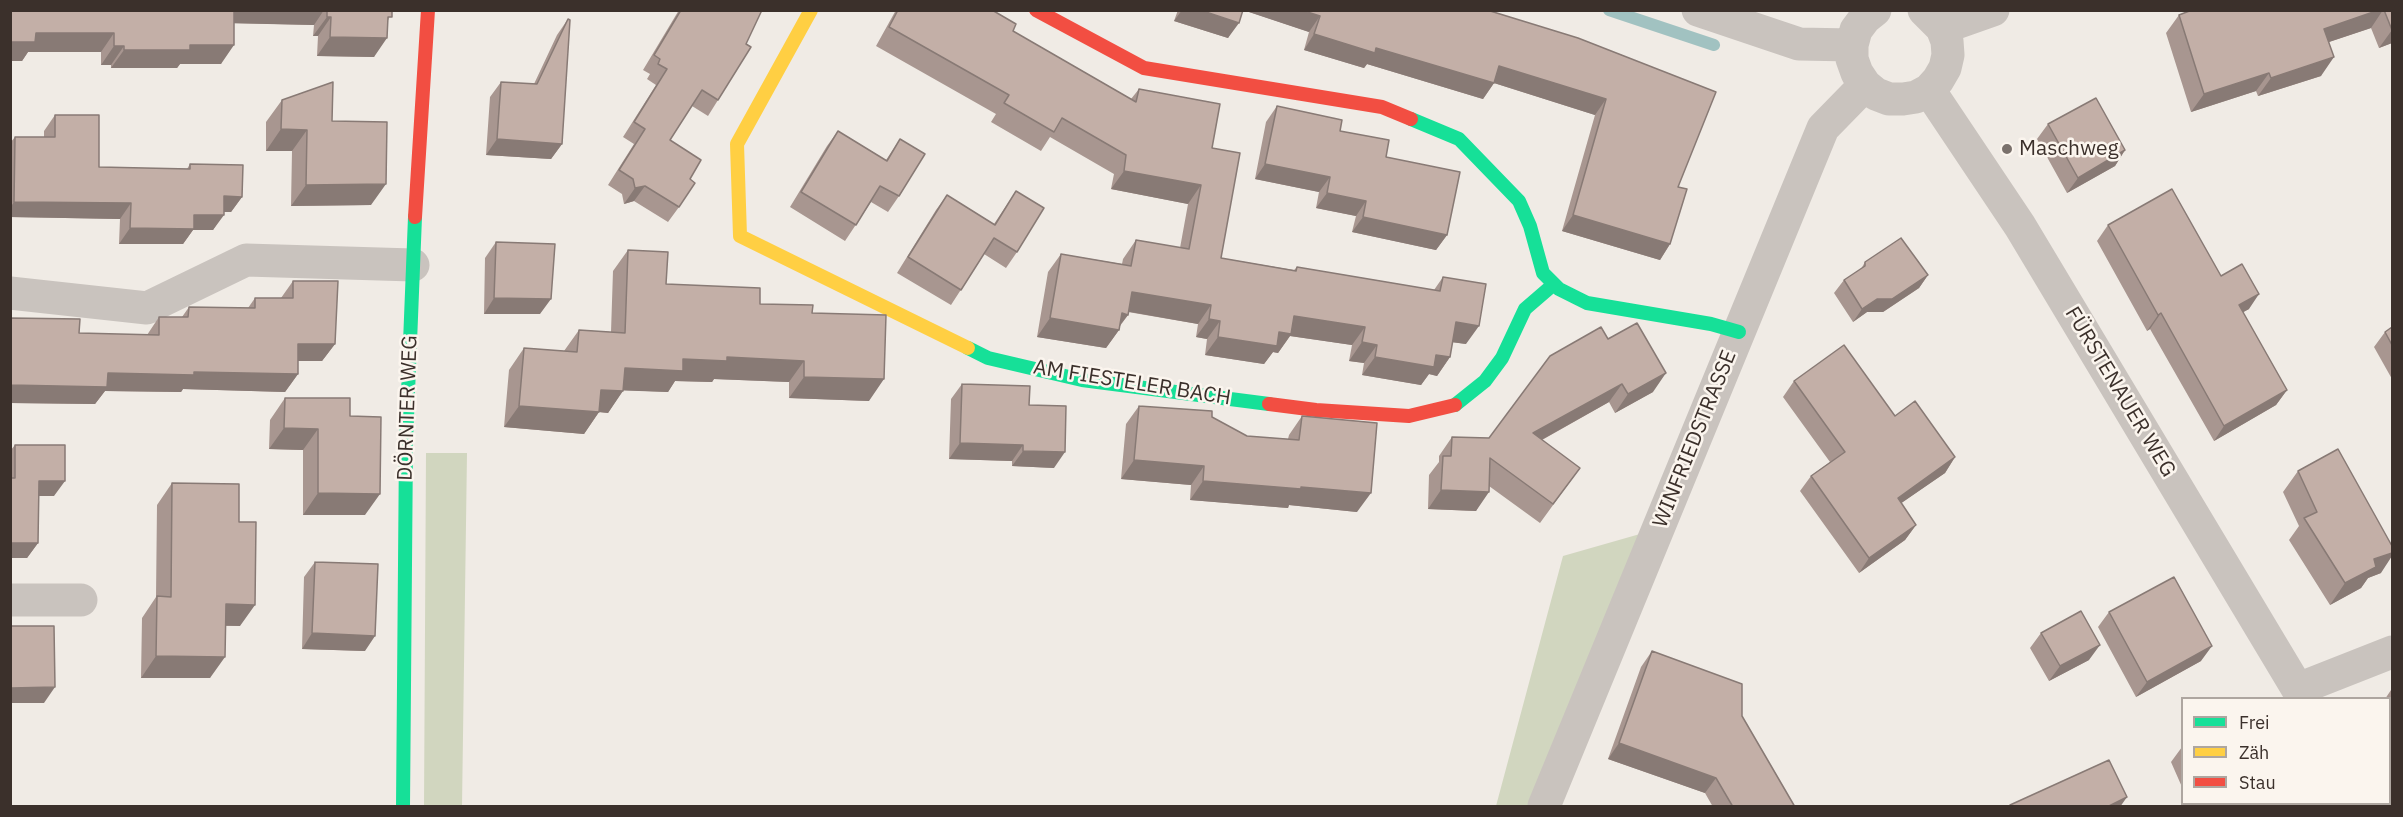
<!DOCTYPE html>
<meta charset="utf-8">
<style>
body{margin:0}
#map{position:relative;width:2403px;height:817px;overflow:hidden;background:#f0ebe5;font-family:"IBM Plex Sans",sans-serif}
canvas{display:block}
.frame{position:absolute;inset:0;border:12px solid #3b302b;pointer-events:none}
.legend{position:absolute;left:2181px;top:697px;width:210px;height:108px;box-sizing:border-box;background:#fbf5ee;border:2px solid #aea6a0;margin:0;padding:8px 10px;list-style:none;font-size:18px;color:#3b302b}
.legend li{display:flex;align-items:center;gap:12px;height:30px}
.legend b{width:30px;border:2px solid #aea6a0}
</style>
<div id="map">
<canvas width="2403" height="817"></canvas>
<div class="frame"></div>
<ul class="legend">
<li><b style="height:8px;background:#16e098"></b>Frei</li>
<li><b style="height:8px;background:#ffcf43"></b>Zäh</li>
<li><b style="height:8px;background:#f24e42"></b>Stau</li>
</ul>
</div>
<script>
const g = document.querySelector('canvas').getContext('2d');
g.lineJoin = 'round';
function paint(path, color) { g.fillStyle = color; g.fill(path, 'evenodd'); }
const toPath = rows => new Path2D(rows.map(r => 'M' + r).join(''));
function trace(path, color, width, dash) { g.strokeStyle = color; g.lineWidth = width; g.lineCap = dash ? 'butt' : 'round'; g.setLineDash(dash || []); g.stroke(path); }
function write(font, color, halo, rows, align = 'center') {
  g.font = font + ' "IBM Plex Sans",sans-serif'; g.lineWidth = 5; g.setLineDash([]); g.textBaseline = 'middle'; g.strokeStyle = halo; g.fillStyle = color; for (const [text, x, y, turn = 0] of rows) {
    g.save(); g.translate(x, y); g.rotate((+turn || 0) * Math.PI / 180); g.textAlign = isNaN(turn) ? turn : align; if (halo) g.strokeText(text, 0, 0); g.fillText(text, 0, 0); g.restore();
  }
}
paint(toPath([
 [426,453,467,453,462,806,424,806],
 [1640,534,1529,806,1496,806,1563,556]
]), '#d1d6bf');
trace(toPath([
 [1609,10,1714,45]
]), '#a1c2c1', 12);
trace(toPath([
 [1698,10,1799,44,1852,45],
 [1875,10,1865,18,1856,30,1852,45,1852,59,1857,73,1865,85,1876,94,1889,99,1903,99,1916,97,1929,90,1938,80,1945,68,1948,55,1947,41,1942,28,1924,10],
 [1942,28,1993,10],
 [1929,90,2020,226,2303,698],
 [10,293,147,308,246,260,413,265],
 [10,600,81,600],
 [2298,689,2392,652],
 [2361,804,2363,806],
 [1544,806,1823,128,1865,85]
]), '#c9c3be', 33);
trace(toPath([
 [1411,119,1459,139,1519,201,1530,226,1543,273,1559,289,1587,303,1711,324,1739,332],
 [968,348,988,358,1082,380,1269,404],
 [1455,405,1485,381,1502,358,1525,309,1554,284],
 [403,806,406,443,415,217]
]), '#16e098', 14);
trace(toPath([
 [811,10,737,144,740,236,968,348]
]), '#ffcf43', 14);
trace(toPath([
 [1036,10,1144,68,1382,107,1411,119],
 [415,217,428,10],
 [1269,404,1316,410,1409,416,1455,405]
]), '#f24e42', 14);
paint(toPath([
 [10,10,392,10,374,57,317,56,318,36,313,36,314,25,234,23,221,64,180,64,177,68,111,68,111,65,101,65,101,52,28,52,22,61],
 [679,10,762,10,718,100,708,116,692,106,670,140,690,179,679,207,668,222,634,201,624,204,622,194,608,185,634,144,623,137,656,85,647,79,650,74,643,70],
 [896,10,992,10,1013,31,1131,99,1139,89,1212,148,1221,258,1294,270,1297,267,1434,290,1443,277,1466,344,1452,342,1450,357,1437,376,1429,374,1421,385,1362,375,1364,363,1349,361,1352,345,1290,336,1278,353,1273,352,1264,364,1205,355,1207,339,1196,337,1198,324,1128,312,1128,315,1120,326,1119,330,1106,348,1037,337,1048,272,1061,254,1122,264,1123,259,1136,240,1180,248,1188,204,1111,189,1114,174,1050,137,1041,151,991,122,996,114,876,46],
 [1178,10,1243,10,1228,38,1174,21],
 [1243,10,1578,38,1678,187,1670,244,1660,260,1562,231,1595,115,1494,83,1483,99,1367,64,1364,68,1304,50,1309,32],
 [2192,10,2392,10,2392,43,2379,48,2371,28,2329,42,2321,76,2258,96,2256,91,2191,112,2166,33,2179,15],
 [568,19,562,144,551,159,486,155,490,97,501,82,534,84,557,35],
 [282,100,332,121,371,205,291,206,292,151,266,151,266,122],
 [1277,106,1340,131,1386,157,1447,235,1436,250,1352,232,1356,216,1316,208,1319,192,1255,179,1266,122],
 [55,115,99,167,187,169,190,164,242,197,231,212,224,212,213,230,193,230,183,244,119,244,120,219,10,217,10,143,15,137,44,137,44,131],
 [2048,124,2125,150,2115,166,2067,193,2037,139],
 [838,131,886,160,900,139,899,196,888,212,871,202,845,241,790,207,827,146],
 [1016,191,1017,252,1006,268,984,254,951,305,897,273,936,210,947,195,994,224],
 [2108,225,2221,276,2249,309,2243,312,2287,390,2276,405,2214,441,2150,329,2147,331,2097,241],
 [496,242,540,314,484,314,485,258],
 [628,250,666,284,760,304,812,313,869,401,789,398,789,382,714,379,712,382,675,381,668,392,623,390,608,413,599,412,584,434,504,427,509,370,524,348,564,351,579,330,611,332,613,271],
 [1865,262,1928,275,1919,288,1883,312,1867,312,1853,322,1834,293,1844,280,1861,269],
 [293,281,335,344,322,361,298,361,298,374,285,392,183,389,181,392,105,391,95,404,10,403,10,318,79,333,147,335,159,317,182,317,189,307,248,308,255,298,281,298],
 [2392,327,2392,379,2374,347,2385,332],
 [1608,339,1653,392,1615,413,1609,402,1542,440,1580,468,1540,523,1489,486,1476,511,1428,509,1429,475,1439,462,1439,456,1452,437,1489,438],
 [1794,381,1895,416,1955,457,1945,473,1901,503,1916,525,1905,540,1859,573,1800,491,1811,476,1830,462,1783,397],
 [962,384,1029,405,1054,468,1012,466,1012,461,949,459,951,399],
 [285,398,350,416,365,515,303,515,303,450,269,449,270,420],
 [1139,406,1212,417,1247,436,1288,439,1289,435,1302,416,1357,512,1289,505,1288,508,1190,500,1191,485,1121,479,1126,424],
 [15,445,54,496,38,496,38,543,27,558,10,558,10,451],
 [2298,471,2381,573,2368,578,2361,588,2330,605,2289,540,2299,526,2283,492],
 [172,483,239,522,240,626,225,626,210,678,141,678,142,618,156,597,157,505],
 [315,562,365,651,302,649,304,577],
 [2109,612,2201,661,2136,697,2098,627],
 [2041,633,2089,660,2049,681,2030,648],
 [1652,651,1742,716,1795,807,1713,807,1705,793,1608,759,1641,667],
 [2392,689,2392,733,2390,725,2390,699,2385,699,2391,690],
 [2182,747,2182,787,2171,762],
 [2204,804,2246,804,2240,807,2205,807]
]), '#a89690');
paint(toPath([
 [230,10,324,10,314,25,221,23],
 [1182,10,1200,10,1239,23,1228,38,1174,21],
 [1243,10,1301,10,1320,16,1309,32],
 [2379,10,2383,10,2371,28,2311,48,2324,29],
 [327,17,331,17,318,36,313,36],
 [2392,29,2392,43,2379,48,2392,30],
 [36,33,114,33,101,52,28,52,22,61,10,61,10,42],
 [1314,34,1376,48,1499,66,1606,99,1595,115,1494,83,1483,99,1367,64,1364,68,1304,50],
 [330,37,387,38,374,57,317,56],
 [190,45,234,45,221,64,180,64,177,68,111,68,124,50],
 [114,46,124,46,111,65,101,65],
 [2334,57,2321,76,2258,96,2271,78],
 [2269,73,2256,91,2191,112,2204,94],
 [281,129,307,130,292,151,266,151],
 [497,139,562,144,551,159,486,155],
 [2125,150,2115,166,2067,193,2078,178],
 [1265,164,1330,177,1319,192,1255,179],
 [1124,171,1201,185,1188,204,1111,189],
 [386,184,371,205,291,206,306,185],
 [645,186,634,201,624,204,635,188],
 [1327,193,1366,201,1356,216,1316,208],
 [224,196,242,197,231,212,213,212],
 [14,202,131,203,120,219,10,217,10,208],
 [194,215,224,215,213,230,193,230,183,244,119,244,130,228],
 [1573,215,1670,244,1660,260,1562,231],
 [1363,217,1447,235,1436,250,1352,232],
 [1928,275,1919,288,1883,312,1867,312,1853,322,1862,309,1877,299],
 [1132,292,1211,305,1198,324,1119,310],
 [2259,294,2249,309,2229,320,2239,305],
 [494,298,551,299,540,314,484,314],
 [1122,313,1128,315,1117,329,1119,330,1106,348,1037,337,1050,318],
 [2161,313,2150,329,2147,331,2158,315],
 [1294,316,1365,327,1352,345,1290,336,1278,353,1273,352,1264,364,1205,355,1218,337,1279,332],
 [1209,319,1220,321,1207,339,1196,337],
 [1456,322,1479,326,1466,344,1443,341],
 [1362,342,1377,345,1364,363,1349,361],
 [298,344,335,344,322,361,285,361],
 [1436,355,1450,357,1437,376,1429,374,1421,385,1362,375,1375,357],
 [727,357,804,361,789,382,714,379,712,382,675,381,668,392,610,390,625,368,683,359],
 [194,372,298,374,285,392,183,389,181,392,105,391,95,404,10,403,10,385,108,373],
 [1666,373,1653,392,1615,413,1628,394],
 [804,377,884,379,869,401,789,398],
 [1622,384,1609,402,1520,452,1533,433],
 [601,390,623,391,608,413,599,412,584,434,504,427,519,406],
 [2287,390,2276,405,2214,441,2224,426],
 [284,428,318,429,303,450,269,449],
 [960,443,1023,445,1012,461,949,459],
 [1023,451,1065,452,1054,468,1012,466],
 [1955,457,1945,473,1887,513,1898,498],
 [1134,460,1204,466,1191,485,1121,479],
 [39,481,65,481,54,496,28,496],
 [1203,481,1301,487,1371,493,1357,512,1289,505,1288,508,1190,500],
 [1441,490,1489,492,1476,511,1428,509],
 [318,493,380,494,365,515,303,515],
 [1916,525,1905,540,1859,573,1869,558],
 [10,543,38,543,27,558,10,558],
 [2392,553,2392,556,2381,573,2368,578,2361,588,2330,605,2345,583,2374,559],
 [226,604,255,605,240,626,211,625],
 [312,633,375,636,365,651,302,649],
 [2100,645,2089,660,2049,681,2060,666],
 [2212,646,2201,661,2136,697,2147,682],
 [156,656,225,657,210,678,141,678],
 [55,687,44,703,10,703,11,688],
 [1619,743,1716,778,1705,793,1608,759],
 [2127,797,2120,807,2107,807],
 [2222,804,2246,804,2240,807,2220,807]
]), '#887a75');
const building = toPath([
 [10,10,234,10,234,45,190,45,190,50,124,50,124,46,114,46,114,33,36,33,35,42,10,42,10,10],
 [327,10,392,10,392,17,388,17,387,38,330,37,331,17,327,17,327,10],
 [681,10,762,10,746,44,751,47,718,100,702,90,670,140,701,160,690,179,695,183,679,207,645,186,635,188,633,179,619,170,645,129,634,122,667,69,658,64,660,59,654,55,681,10],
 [898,10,992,10,1016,24,1013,31,1136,102,1139,89,1220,104,1212,148,1240,153,1221,258,1296,271,1297,267,1440,291,1443,277,1486,284,1479,326,1456,322,1450,357,1436,355,1434,367,1375,357,1377,345,1362,342,1365,327,1294,316,1291,334,1279,332,1277,346,1218,337,1220,321,1209,319,1211,305,1132,292,1128,315,1122,313,1119,330,1050,318,1061,254,1131,266,1136,240,1189,249,1201,185,1124,171,1126,155,1062,118,1054,132,1004,103,1009,95,889,27,898,10],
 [1200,10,1243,10,1239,23,1200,10],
 [1301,10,1487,10,1578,38,1716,92,1678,187,1687,189,1670,244,1573,215,1606,99,1499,66,1494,83,1376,48,1375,53,1314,34,1320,16,1301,10],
 [2192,10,2379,10,2324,29,2334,57,2271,78,2269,73,2204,94,2179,15,2192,10],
 [2384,10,2392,10,2392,30,2384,10],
 [568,19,570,20,562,144,497,139,501,82,537,84,568,19],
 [333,82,332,121,387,122,386,184,306,185,307,130,281,129,282,100,333,82],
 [2096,98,2125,150,2078,178,2048,124,2096,98],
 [1277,106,1342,120,1340,131,1389,140,1386,157,1460,172,1447,235,1363,217,1366,201,1327,193,1330,177,1265,164,1277,106],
 [55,115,99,115,99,167,190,169,190,164,243,165,242,197,224,196,224,215,194,215,194,229,130,228,131,203,14,202,15,137,55,137,55,115],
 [838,131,887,161,900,139,925,154,899,196,880,186,856,225,801,192,838,131],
 [2172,189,2221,276,2242,264,2259,294,2239,305,2287,390,2224,426,2161,313,2158,315,2108,225,2172,189],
 [1016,191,1044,208,1017,252,994,238,961,290,908,257,947,195,995,225,1016,191],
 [1901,238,1928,275,1892,299,1877,299,1862,309,1844,280,1865,266,1865,262,1901,238],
 [496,242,555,244,551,299,494,298,496,242],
 [628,250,668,252,666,284,760,288,760,304,813,305,812,313,886,315,884,379,804,377,804,361,727,357,727,361,683,359,683,371,625,368,623,391,601,390,599,412,519,406,524,348,577,352,579,330,625,333,628,250],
 [293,281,338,281,335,344,298,344,298,374,194,372,194,375,108,373,107,387,10,385,10,318,80,319,79,333,159,335,159,317,188,317,189,307,255,308,255,298,293,298,293,281],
 [1637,323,1666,373,1628,394,1622,384,1533,433,1580,468,1553,504,1490,458,1489,492,1441,490,1443,456,1451,456,1452,437,1489,438,1550,356,1601,327,1608,339,1637,323],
 [2392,327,2392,345,2385,332,2392,327],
 [1844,345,1895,416,1915,401,1955,457,1898,498,1916,525,1869,558,1811,476,1845,452,1794,381,1844,345],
 [962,384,1030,386,1029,405,1066,406,1065,452,1023,451,1023,445,960,443,962,384],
 [285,398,350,398,350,416,381,417,380,494,318,493,318,429,284,428,285,398],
 [1139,406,1212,411,1212,417,1247,436,1299,440,1302,416,1377,423,1371,493,1301,487,1301,489,1203,481,1204,466,1134,460,1139,406],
 [15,445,65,445,65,481,39,481,38,543,10,543,10,478,15,478,15,445],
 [2338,449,2392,546,2392,553,2374,559,2376,567,2345,583,2304,518,2317,512,2298,471,2338,449],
 [172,483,239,484,239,522,256,522,255,605,226,604,225,657,156,656,157,596,171,597,172,483],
 [315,562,378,564,375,636,312,633,315,562],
 [2174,577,2212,646,2147,682,2109,612,2174,577],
 [2081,611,2100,645,2060,666,2041,633,2081,611],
 [10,626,54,626,55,687,11,688,12,700,10,700,10,626],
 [1652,651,1742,684,1742,716,1795,807,1733,807,1716,778,1619,743,1652,651],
 [2109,760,2127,797,2107,807,2011,807,2010,805,2109,760]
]);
paint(building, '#c3afa7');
trace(building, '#887a75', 1.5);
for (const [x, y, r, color] of [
 [2007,149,6,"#7a716c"]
]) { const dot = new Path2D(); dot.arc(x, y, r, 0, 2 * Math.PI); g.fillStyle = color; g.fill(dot); trace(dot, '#fbf5ee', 2); }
write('21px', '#3b302b', '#fbf5ee', [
 ["Maschweg",2019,149]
], 'left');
write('21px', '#3b302b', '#fbf5ee', [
 ["AM FIESTELER BACH",1132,383,9],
 ["FÜRSTENAUER WEG",2120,392,59],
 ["DÖRNTER WEG",408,408,-88],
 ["WINFRIEDSTRASSE",1695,439,-68]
]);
</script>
